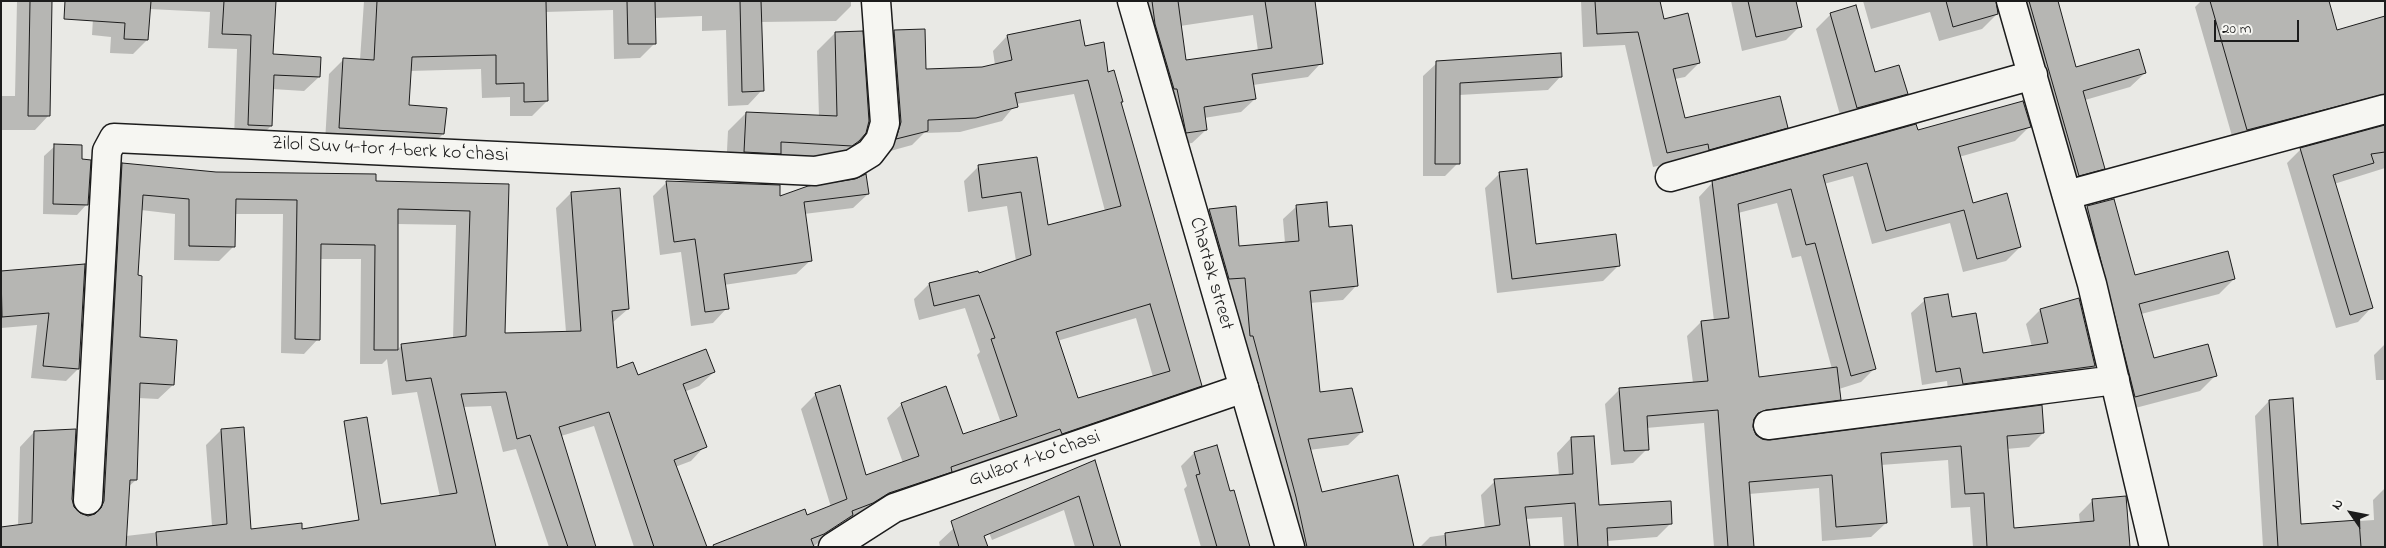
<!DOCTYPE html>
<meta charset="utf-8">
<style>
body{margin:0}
#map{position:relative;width:2386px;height:548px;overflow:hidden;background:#e9e9e5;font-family:"Indie Flower",sans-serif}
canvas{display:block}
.frame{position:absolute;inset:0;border:2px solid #1c1c1c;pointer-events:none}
.north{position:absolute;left:2326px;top:488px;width:50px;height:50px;-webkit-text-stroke:4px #f6f6f2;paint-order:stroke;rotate:303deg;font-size:14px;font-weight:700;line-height:20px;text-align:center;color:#1c1c1c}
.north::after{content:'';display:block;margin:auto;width:18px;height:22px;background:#1c1c1c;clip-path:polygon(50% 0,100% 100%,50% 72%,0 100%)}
.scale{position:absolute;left:2214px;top:20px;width:85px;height:22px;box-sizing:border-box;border:2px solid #1c1c1c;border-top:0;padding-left:6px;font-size:15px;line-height:18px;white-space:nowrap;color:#1c1c1c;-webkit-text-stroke:4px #f6f6f2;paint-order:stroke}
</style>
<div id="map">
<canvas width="2386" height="548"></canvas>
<div class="frame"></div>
<div class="north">N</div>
<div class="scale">20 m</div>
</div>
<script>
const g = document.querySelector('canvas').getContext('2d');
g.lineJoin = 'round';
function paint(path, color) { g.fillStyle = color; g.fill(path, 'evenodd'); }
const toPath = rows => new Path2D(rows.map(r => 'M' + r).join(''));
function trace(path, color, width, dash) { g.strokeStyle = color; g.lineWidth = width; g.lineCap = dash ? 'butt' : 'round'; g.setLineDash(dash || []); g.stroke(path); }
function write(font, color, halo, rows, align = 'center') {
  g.font = font + ' "Indie Flower",sans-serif'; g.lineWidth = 4.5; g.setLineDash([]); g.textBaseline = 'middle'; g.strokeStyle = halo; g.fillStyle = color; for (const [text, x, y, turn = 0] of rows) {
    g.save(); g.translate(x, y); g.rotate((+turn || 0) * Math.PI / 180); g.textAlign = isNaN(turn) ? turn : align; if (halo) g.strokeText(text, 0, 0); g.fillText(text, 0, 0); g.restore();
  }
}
paint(toPath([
 [17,1,51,1,49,115,35,130,1,130,1,96,15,96],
 [94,1,275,1,272,55,319,77,304,91,272,89,271,126,257,140,234,139,237,49,208,48,210,12,149,9,147,40,133,54,110,53,111,37,92,35],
 [364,1,851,1,851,6,836,21,761,22,762,90,748,105,728,106,726,30,702,31,702,16,655,18,655,43,640,58,614,59,613,10,545,12,547,101,532,116,510,116,510,97,482,98,481,69,410,71,408,107,443,134,428,149,325,142,329,74,344,59,360,60],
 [1137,1,1313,1,1321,63,1308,77,1253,85,1255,99,1241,112,1204,118,1206,130,1192,143,1173,145],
 [1253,15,1258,51,1185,61,1180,26],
 [1581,1,1659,1,1663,20,1699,63,1685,77,1675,79,1684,120,1787,127,1773,141,1653,167,1625,45,1583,47],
 [1731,1,1794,1,1800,26,1786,40,1742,51],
 [1863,1,1995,1,1997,14,1982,29,1939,41,1930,12,1871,29],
 [2001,1,2058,1,2075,68,2145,73,2130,87,2085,100,2104,168,2089,183,2064,190],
 [2201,1,2328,1,2336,32,2385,17,2385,116,2234,143,2195,7],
 [1831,14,1875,74,1906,94,1891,109,1842,122,1816,29],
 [894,31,925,70,982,68,995,65,993,51,1007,36,1084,47,1107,74,1120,103,1201,385,1186,400,845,521,813,547,712,547,805,511,807,516,831,507,801,409,816,394,865,477,903,463,887,418,902,404,962,436,1001,423,977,355,980,352,965,308,919,320,915,305,914,299,929,284,978,272,978,274,1016,261,1007,206,968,212,964,181,979,166,1036,158,1047,226,1105,211,1074,94,1016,104,1002,121,960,132,924,133,912,145,883,153,880,46],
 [1136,318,1153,377,1078,400,1057,341],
 [835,33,858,140,840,159,726,170,728,131,746,113,819,117,817,51],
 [1437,63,1561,76,1548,90,1459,95,1458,163,1445,176,1423,176,1423,76],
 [2385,126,2385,168,2334,184,2371,308,2358,322,2336,328,2287,163,2301,149],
 [2029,127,2015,141,1959,157,1972,204,2020,247,2006,261,1963,272,1950,223,1872,244,1853,176,1824,184,1875,368,1861,382,1839,389,1840,399,1826,413,1752,423,1755,436,1761,440,2043,433,2029,447,2006,449,2013,529,2080,524,2079,514,2093,500,2129,547,1973,547,1970,507,1951,508,1948,460,1881,465,1886,523,1871,537,1822,541,1819,488,1749,494,1753,547,1714,547,1704,423,1646,428,1647,449,1633,463,1611,465,1605,404,1620,389,1693,383,1687,336,1701,322,1714,321,1699,197,1713,182,1917,131],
 [1777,203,1792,258,1801,256,1832,369,1758,378,1738,213],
 [55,146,81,160,87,204,77,215,43,214,44,156],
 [122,164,216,173,375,182,507,185,503,335,566,332,556,208,571,193,628,309,612,323,616,369,638,377,714,372,699,386,684,392,705,446,691,461,675,467,706,547,634,547,594,426,561,436,595,547,549,547,516,449,503,452,491,406,463,407,492,536,440,497,417,392,392,395,387,359,382,364,360,364,361,259,319,259,318,339,304,354,281,353,283,214,234,214,234,246,219,261,174,260,175,214,141,210,137,276,139,339,173,385,158,399,138,398,136,480,128,487,126,536,212,526,206,445,221,430,250,531,301,531,359,547,1,547,18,526,20,447,34,432,71,499,73,507,79,514,90,516,108,179],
 [397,224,456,225,453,339,402,345,396,351],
 [1500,173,1535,245,1618,266,1603,281,1497,293,1485,188],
 [667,182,778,198,868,194,853,208,804,214,811,260,796,274,724,285,727,308,713,323,691,326,681,252,660,255,653,196],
 [1297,206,1328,228,1356,286,1343,300,1310,303,1319,394,1362,432,1348,445,1309,450,1321,493,1413,547,1291,547,1237,348,1232,291,1215,292,1196,223,1210,210,1238,247,1285,243,1283,219],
 [2088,207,2134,277,2234,279,2219,294,2141,314,2153,360,2215,376,2200,391,2120,412,2073,222],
 [84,265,78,369,66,381,31,378,37,325,1,328,1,272],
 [1925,300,1951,319,1982,354,2032,347,2026,324,2040,310,2094,365,2080,379,1949,397,1947,381,1922,385,1911,313],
 [2385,344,2385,380,2376,380,2374,355],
 [2269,401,2300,525,2374,520,2373,500,2385,488,2385,547,2263,547,2255,416],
 [1571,438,1598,507,1671,523,1657,537,1607,541,1607,547,1564,547,1562,517,1525,519,1529,547,1420,547,1430,537,1485,529,1481,495,1495,481,1559,476,1557,453],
 [1216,447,1229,492,1249,547,1201,547,1184,489,1187,486,1181,466,1194,453],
 [1095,462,1119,547,1075,547,1064,510,992,540,983,518],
 [954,528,987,547,940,547,939,542]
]), '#0003');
const building = toPath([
 [30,1,52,1,50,116,28,116,30,1],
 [65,1,151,1,148,40,124,39,125,23,64,19,65,1],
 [224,1,276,1,273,54,321,57,320,77,274,75,272,126,248,125,251,35,222,34,224,1],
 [377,1,546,1,548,101,524,102,524,83,496,84,496,55,412,57,409,105,447,108,444,134,339,128,343,58,374,60,377,1],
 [627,1,655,1,656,44,628,44,627,1],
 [740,1,761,1,764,91,742,92,740,1],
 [1152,1,1178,1,1186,60,1272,48,1265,1,1315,1,1323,64,1252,74,1256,99,1204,107,1207,130,1186,133,1177,89,1174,89,1155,24,1152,1],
 [1595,1,1660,1,1664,19,1688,13,1700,63,1673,69,1685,118,1780,96,1788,128,1709,150,1708,144,1667,153,1638,32,1597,34,1595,1],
 [1748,1,1796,1,1802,27,1756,37,1748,1],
 [1946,1,1996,1,1998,14,1953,27,1946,1],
 [2029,1,2058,1,2076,67,2139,49,2146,73,2083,91,2105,169,2079,176,2029,1],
 [2210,1,2329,1,2337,30,2385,16,2385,94,2247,130,2210,1],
 [1856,5,1875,72,1899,65,1908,94,1857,108,1830,13,1856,5],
 [1080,20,1085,46,1104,42,1108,72,1114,70,1123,102,1121,102,1202,386,1062,434,1060,429,951,467,952,472,889,493,873,503,852,511,853,515,824,534,811,539,814,547,714,547,713,545,805,509,807,515,847,499,815,393,840,385,866,475,919,456,901,403,946,386,963,434,1017,416,991,339,995,338,979,295,934,306,929,283,978,271,979,273,1031,255,1021,192,982,198,978,165,1037,157,1048,225,1121,206,1088,80,1015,93,1018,107,976,118,928,120,928,131,896,139,901,122,894,30,925,29,926,69,982,67,1012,60,1007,35,1080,20],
 [1150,304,1170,371,1078,398,1056,332,1150,304],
 [863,31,869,121,866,133,859,141,852,146,781,142,781,154,744,152,746,112,837,116,835,32,863,31],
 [1561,53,1562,77,1460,83,1460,164,1435,164,1436,61,1561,53],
 [2023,101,2031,127,1958,147,1973,203,2007,193,2021,247,1977,259,1964,210,1886,231,1867,163,1823,175,1876,369,1851,376,1815,243,1806,245,1791,189,1738,204,1759,377,1837,367,1841,400,1766,410,1758,413,1754,419,1753,427,1756,435,1762,439,1770,440,2042,405,2044,433,2007,436,2014,528,2094,521,2092,499,2126,496,2130,547,1987,547,1984,493,1965,494,1961,446,1881,453,1887,523,1836,527,1832,475,1749,482,1754,547,1728,547,1718,410,1647,416,1649,450,1624,451,1619,388,1708,381,1701,321,1729,318,1712,181,1916,124,1918,130,2023,101],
 [2385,125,2385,152,2371,154,2374,163,2333,175,2373,308,2350,315,2300,148,2385,125],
 [54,144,82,145,82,159,91,160,88,205,53,204,54,144],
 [122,163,216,172,376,174,376,181,509,184,505,333,581,331,571,192,620,188,629,309,612,311,617,368,633,362,638,375,706,349,715,372,683,384,707,447,674,460,707,547,654,547,609,412,559,427,596,547,568,547,530,435,517,439,506,392,461,394,496,547,157,547,156,532,227,524,221,429,244,427,251,529,302,523,302,529,359,520,344,421,367,417,381,504,457,493,431,378,406,381,401,344,466,336,470,211,398,209,398,350,374,350,375,245,321,244,320,340,295,339,297,200,236,199,235,247,189,246,189,199,143,195,138,275,142,276,140,337,177,340,174,385,140,383,137,480,130,480,126,547,1,547,1,527,32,523,34,431,76,429,72,499,74,507,80,513,88,516,95,514,101,508,104,501,122,163],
 [1527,169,1536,244,1616,234,1620,266,1512,279,1499,172,1527,169],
 [866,174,869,194,804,202,812,261,724,274,729,309,705,312,695,239,674,242,666,181,780,185,780,196,808,186,855,179,866,174],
 [2114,199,2135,275,2228,251,2235,279,2139,304,2154,358,2208,344,2217,376,2135,397,2087,206,2114,199],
 [1327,202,1329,227,1352,225,1358,286,1310,291,1320,392,1352,388,1363,432,1308,439,1322,492,1398,475,1414,547,1307,547,1296,497,1253,336,1250,336,1245,278,1229,279,1209,209,1236,206,1239,246,1299,241,1296,205,1327,202],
 [85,264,79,369,43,366,49,313,2,317,1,271,85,264],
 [1948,294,1952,317,1976,313,1983,353,2048,343,2040,309,2079,298,2095,366,1963,384,1960,368,1936,372,1924,298,1948,294],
 [2293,398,2301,524,2359,520,2361,547,2278,547,2269,400,2293,398],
 [1594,436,1599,505,1671,501,1672,524,1607,528,1608,547,1578,547,1575,503,1525,507,1530,547,1446,547,1445,533,1500,525,1494,479,1573,474,1571,437,1594,436],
 [1217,445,1230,491,1234,490,1250,547,1217,547,1196,475,1200,474,1194,452,1217,445],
 [1095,460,1121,547,1094,547,1079,496,984,536,988,547,959,547,951,521,1095,460]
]);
paint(building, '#b6b6b3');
trace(building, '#1c1c1c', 1);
const street = toPath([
 [2011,1,2092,284,2154,547],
 [1670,177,2033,75],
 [2067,195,2385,109],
 [1768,425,2115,380],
 [88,500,107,151,114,138,815,171,852,164,870,153,880,140,885,123,876,1],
 [833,547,894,508,1244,388]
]);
const secondary = toPath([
 [1132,1,1290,547]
]);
trace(street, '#1c1c1c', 31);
trace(secondary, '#1c1c1c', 31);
trace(street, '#f6f6f2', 28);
trace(secondary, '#f6f6f2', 28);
write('20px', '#1c1c1c', '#f6f6f2', [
 ["Zilol Suv 4-tor 1-berk koʻchasi",390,151,3],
 ["Chartak street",1210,274,74],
 ["Gulzor 1-koʻchasi",1035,460,-19]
]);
</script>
